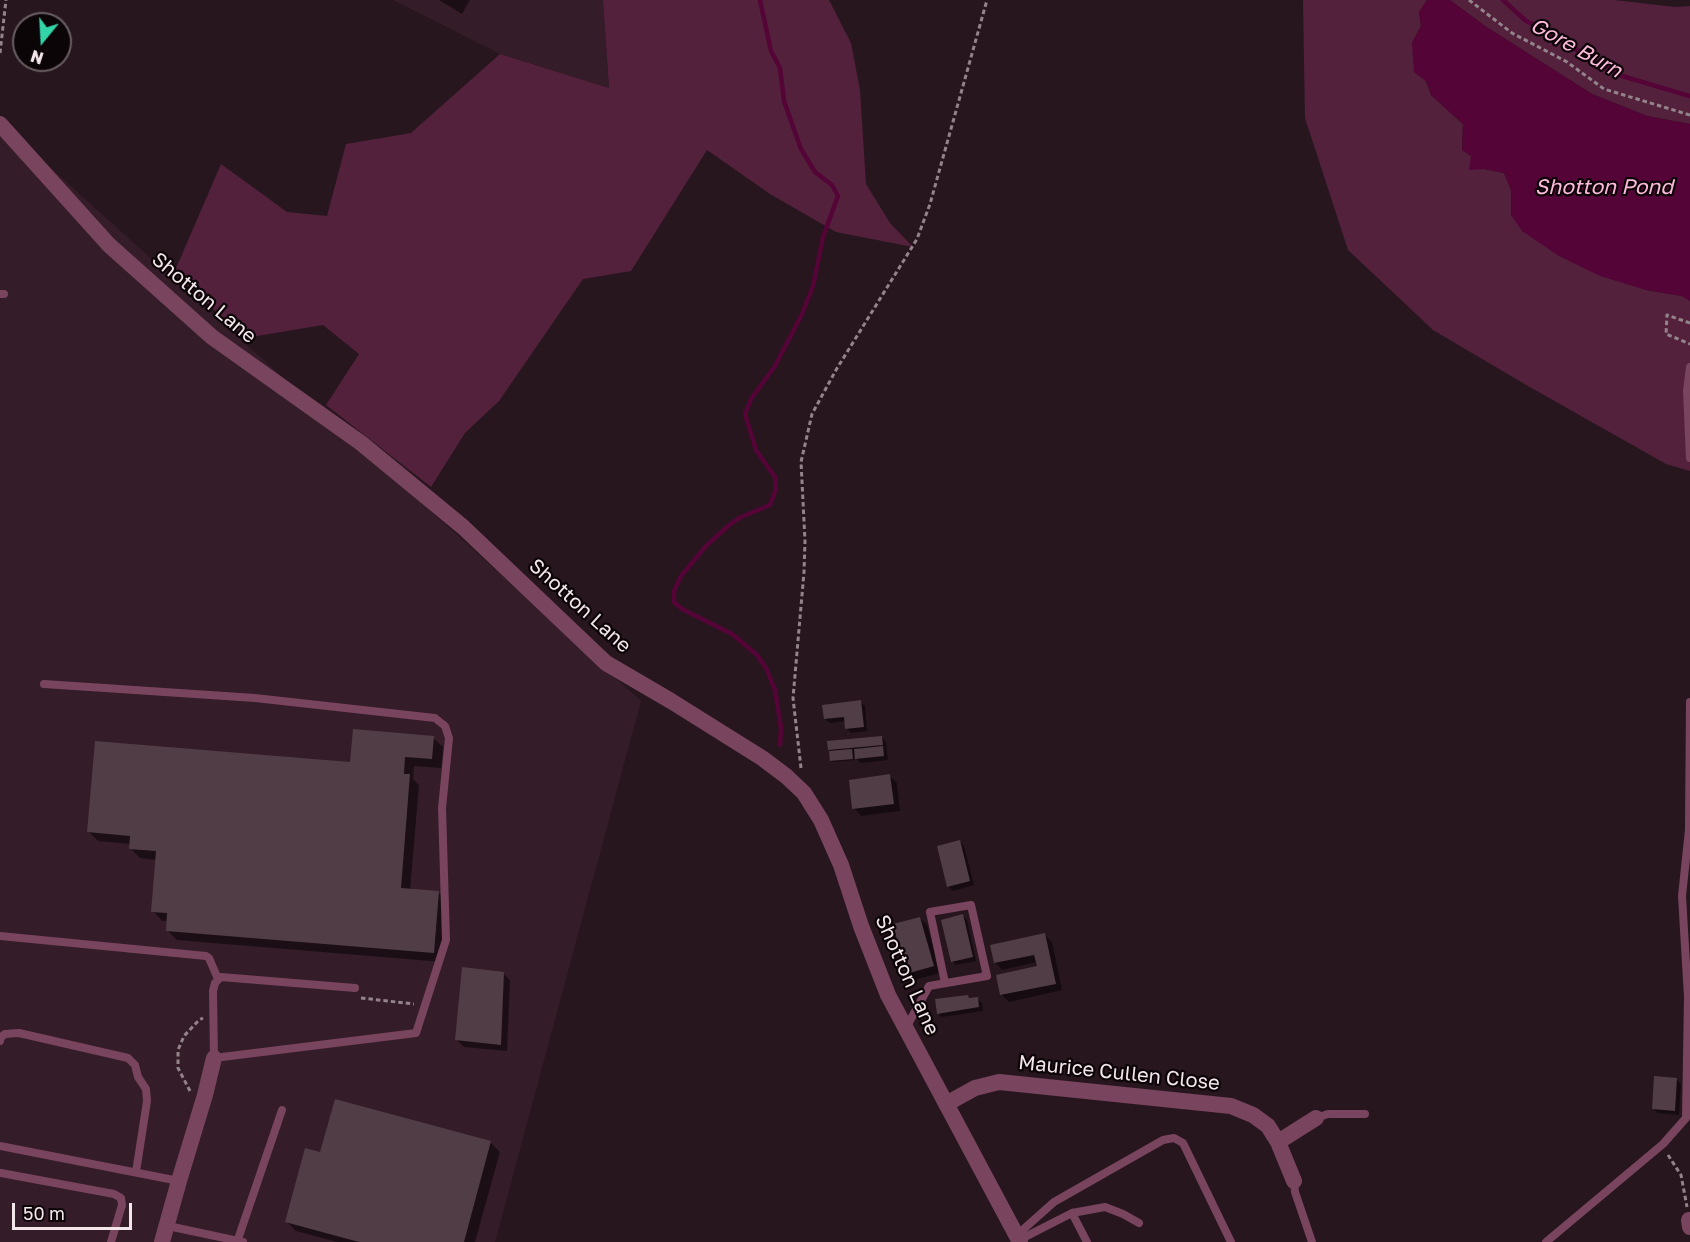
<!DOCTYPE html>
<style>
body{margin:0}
#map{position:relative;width:1690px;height:1242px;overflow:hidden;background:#28161f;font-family:"Golos Text",sans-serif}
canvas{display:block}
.north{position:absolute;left:12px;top:12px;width:60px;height:60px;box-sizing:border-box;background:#0c0508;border:2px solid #695f63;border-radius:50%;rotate:198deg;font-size:16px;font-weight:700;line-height:24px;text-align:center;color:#f4e7ec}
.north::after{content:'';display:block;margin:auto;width:21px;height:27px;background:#32d4a8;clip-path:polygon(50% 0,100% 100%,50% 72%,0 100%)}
.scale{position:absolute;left:12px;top:1203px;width:120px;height:27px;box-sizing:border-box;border:3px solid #f4e7ec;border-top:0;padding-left:8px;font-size:18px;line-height:21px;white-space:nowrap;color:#f4e7ec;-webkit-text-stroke:4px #0c0508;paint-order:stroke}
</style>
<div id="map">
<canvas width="1690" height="1242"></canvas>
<div class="north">N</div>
<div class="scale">50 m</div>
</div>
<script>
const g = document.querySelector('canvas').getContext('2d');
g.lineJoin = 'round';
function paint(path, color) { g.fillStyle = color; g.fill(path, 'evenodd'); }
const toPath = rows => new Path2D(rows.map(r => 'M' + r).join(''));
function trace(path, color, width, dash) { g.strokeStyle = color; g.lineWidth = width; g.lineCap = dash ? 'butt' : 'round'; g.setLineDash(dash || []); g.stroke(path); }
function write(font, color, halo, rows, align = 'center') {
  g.font = font + ' "Golos Text",sans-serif'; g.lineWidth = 4.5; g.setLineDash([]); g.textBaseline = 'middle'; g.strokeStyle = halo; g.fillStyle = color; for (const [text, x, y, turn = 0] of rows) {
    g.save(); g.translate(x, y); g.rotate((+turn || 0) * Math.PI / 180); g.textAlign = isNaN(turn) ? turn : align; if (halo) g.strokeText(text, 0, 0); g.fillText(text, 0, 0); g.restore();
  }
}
paint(toPath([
 [393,0,603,0,609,88,500,54],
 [0,122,641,701,495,1242,0,1242]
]), '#341c28');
paint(toPath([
 [603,0,829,0,851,43,860,90,866,184,890,223,913,247,836,232,770,194,707,150,631,271,583,279,499,401,465,433,431,487,326,405,359,354,323,325,245,338,174,273,221,164,287,212,327,216,346,144,411,133,500,54,609,88],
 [1303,0,1427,0,1419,12,1421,26,1412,43,1431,95,1463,124,1462,150,1471,156,1484,169,1504,173,1511,190,1511,215,1646,290,1682,296,1690,301,1690,471,1666,464,1528,386,1433,330,1348,250,1305,118],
 [1450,0,1614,0,1675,7,1690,6,1690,124,1647,116,1592,94,1485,26]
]), '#53213c');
paint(toPath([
 [1427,0,1450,0,1485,26,1592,94,1647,116,1690,124,1690,301,1682,296,1646,290,1600,276,1559,256,1522,231,1511,215,1511,190,1504,173,1484,169,1469,170,1471,156,1462,150,1463,124,1431,95,1427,82,1414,72,1412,43,1421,26,1419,12]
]), '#540436');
paint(toPath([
 [439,0,470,0,462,14],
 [860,702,865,706,867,731,851,733,846,728,846,721,830,723,825,719],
 [882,737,886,742,888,760,861,763,854,756,854,760,833,762,831,761,832,753,829,750],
 [433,738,443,747,441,768,414,766,413,779,419,785,410,890,438,892,448,902,443,962,177,940,167,930,168,921,162,921,153,911,157,860,140,858,131,849,131,844,98,841,89,832,352,763],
 [890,776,897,783,900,811,861,816,854,808],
 [960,841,964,846,974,885,953,891,948,886],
 [963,916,967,920,976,961,956,965,952,961],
 [920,918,927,925,940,973,914,980,907,973],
 [1045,935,1052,942,1062,990,1009,1002,1002,995,998,976,1039,968,1037,962,1002,970,995,962],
 [503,973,510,980,507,1051,464,1047,457,1040],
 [968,996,971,999,977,998,982,1003,983,1011,942,1017,938,1013],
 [1676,1079,1681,1084,1679,1115,1658,1113,1653,1109],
 [490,1142,500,1152,475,1242,337,1242,296,1231,286,1221,321,1154]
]), '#0007');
trace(toPath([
 [760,0,771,51,780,68,784,101,801,149,815,172,832,185,838,196,823,237,813,286,802,314,775,366,751,399,745,414,756,450,775,477,776,489,770,505,739,518,728,526,706,546,681,576,674,591,674,602,682,609,732,634,757,655,766,668,775,690,781,728,780,745],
 [1503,0,1526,21,1550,33,1588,57,1622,76,1690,96]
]), '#540436', 4.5);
paint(toPath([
 [861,700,864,727,845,729,844,717,824,719,822,705],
 [353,729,434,736,432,759,405,757,404,774,410,774,401,888,439,891,434,953,166,931,167,913,151,912,156,851,129,849,130,836,87,832,95,741,350,762],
 [882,736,883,745,828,750,827,741],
 [883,746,884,756,855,759,854,749],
 [852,749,853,759,830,761,829,751],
 [890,774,894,804,852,809,849,780],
 [960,840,970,881,947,887,937,846],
 [963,914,973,957,951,962,941,920],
 [920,917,934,966,906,974,893,924],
 [1045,933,1056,984,1000,995,996,975,1037,966,1034,955,994,963,990,945],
 [462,967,504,972,501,1045,455,1040],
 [968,995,969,998,978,997,979,1007,937,1014,935,999],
 [1654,1076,1677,1078,1675,1111,1652,1109],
 [335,1099,491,1141,464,1242,359,1242,285,1222,305,1148,320,1152]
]), '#513d46');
trace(toPath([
 [1469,0,1512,33,1567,62,1604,89,1690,115],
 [0,53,6,0],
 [1690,323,1667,315,1666,334,1690,344],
 [801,768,793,698,804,572,805,541,801,462,812,414,836,370,917,239,930,204,987,0],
 [361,998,414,1004],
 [190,1091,178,1068,178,1050,184,1036,199,1020,203,1018],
 [1668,1155,1681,1175,1687,1207]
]), '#93838a', 3, [4.5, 3]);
trace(toPath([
 [0,294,4,294],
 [1690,367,1687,391,1690,458],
 [44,684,255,698,435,718,445,726,449,738,442,808,446,940,416,1033,214,1058,213,991,215,983,221,977,355,988],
 [0,936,206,956,209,958,218,979],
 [906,1028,929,986,987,976,971,905,930,912,945,983],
 [0,1041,1,1037,5,1034,19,1033,128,1058,135,1065,138,1077,146,1089,147,1101,136,1172],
 [1316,1118,1328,1114,1365,1114],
 [0,1146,179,1181],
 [1,1173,114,1194,121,1198,122,1205,111,1242],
 [1294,1181,1295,1192,1312,1242],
 [1072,1213,1087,1242],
 [168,1226,243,1242],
 [1017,1235,1054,1202,1163,1140,1174,1138,1183,1143,1231,1242],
 [1019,1240,1072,1213,1105,1207,1123,1214,1139,1223],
 [237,1242,282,1110],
 [1546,1242,1663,1144,1686,1118,1688,997,1682,896,1689,830,1690,702]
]), '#79445e', 8);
trace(toPath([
 [0,124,109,245,212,337,361,443,463,527,606,663,671,701,762,758,786,776,804,793,821,820,841,865,861,926,888,995,1020,1242],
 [946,1104,975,1088,999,1082,1231,1106,1253,1115,1268,1126,1278,1142,1294,1181],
 [1278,1142,1316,1118],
 [1689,1220,1690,1227],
 [162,1242,179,1181,205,1095,214,1058]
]), '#79445e', 16);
write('20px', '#f4e7ec', '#0c0508', [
 ["Shotton Lane",204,298,40],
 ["Shotton Lane",580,606,42],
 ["Shotton Lane",907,975,66],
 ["Maurice Cullen Close",1119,1073,6]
]);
write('italic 21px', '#feb9da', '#0c0508', [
 ["Gore Burn",1576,48,29],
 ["Shotton Pond",1604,187]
]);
</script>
